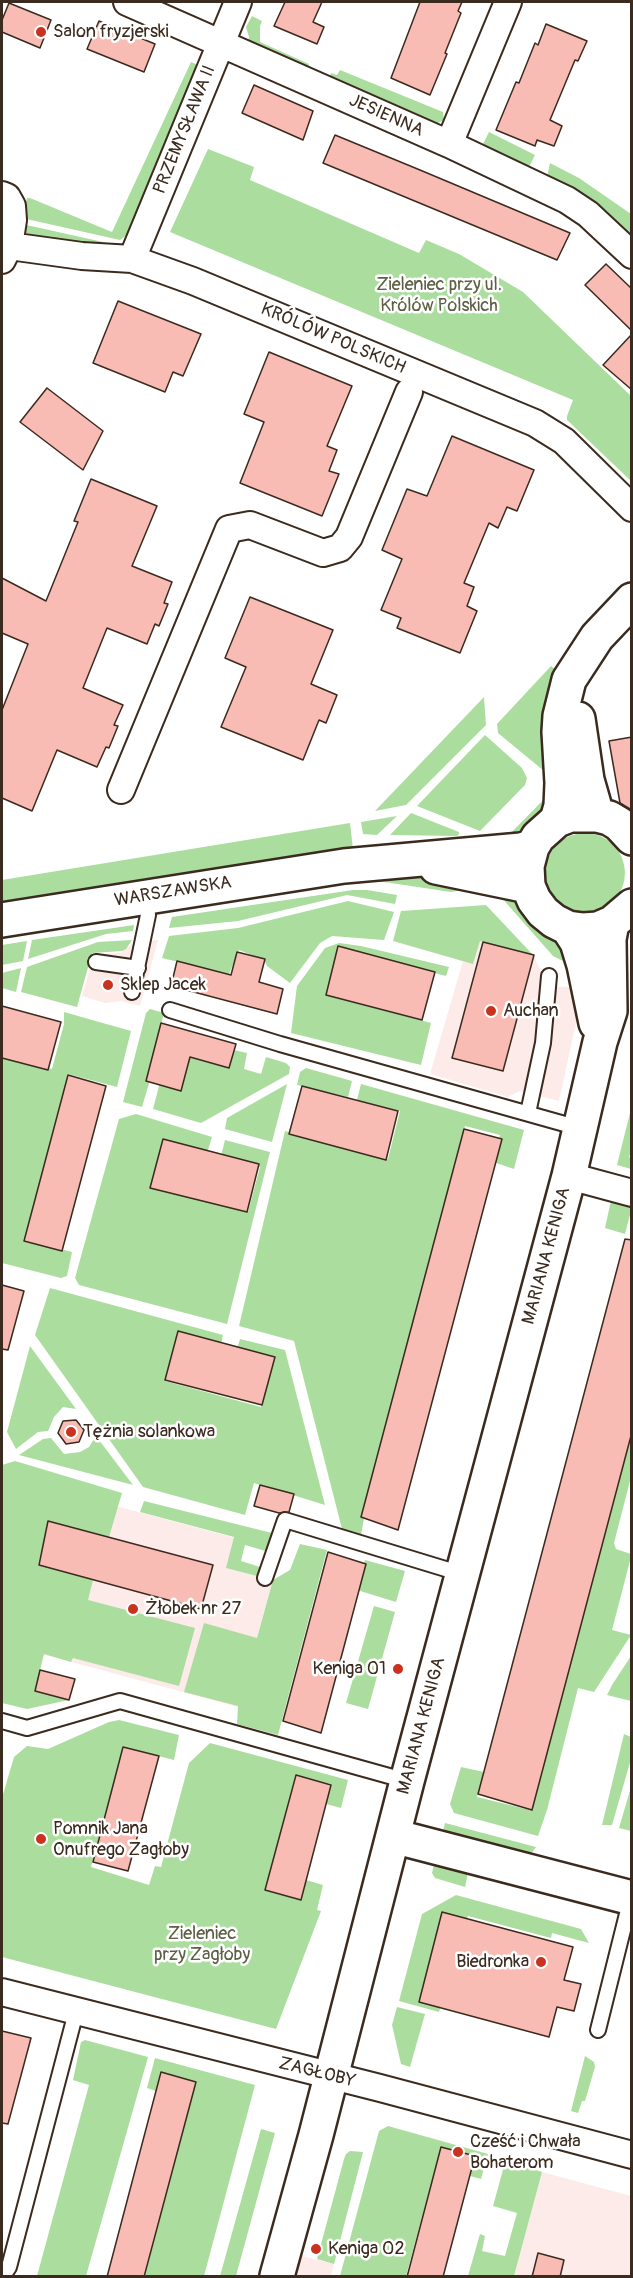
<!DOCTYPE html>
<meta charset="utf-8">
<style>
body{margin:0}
#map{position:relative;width:633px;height:2278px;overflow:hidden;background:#fff;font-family:Pangolin,sans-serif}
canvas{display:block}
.frame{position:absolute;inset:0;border:3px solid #3b2a1e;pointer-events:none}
</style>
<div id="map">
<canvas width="633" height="2278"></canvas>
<div class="frame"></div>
</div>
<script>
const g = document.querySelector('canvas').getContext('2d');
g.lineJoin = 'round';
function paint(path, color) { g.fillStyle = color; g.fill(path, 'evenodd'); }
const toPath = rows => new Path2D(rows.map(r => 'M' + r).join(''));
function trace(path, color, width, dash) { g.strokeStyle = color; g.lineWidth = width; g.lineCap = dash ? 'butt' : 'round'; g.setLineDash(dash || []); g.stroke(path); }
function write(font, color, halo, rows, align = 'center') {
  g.font = font + ' Pangolin,sans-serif'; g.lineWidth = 5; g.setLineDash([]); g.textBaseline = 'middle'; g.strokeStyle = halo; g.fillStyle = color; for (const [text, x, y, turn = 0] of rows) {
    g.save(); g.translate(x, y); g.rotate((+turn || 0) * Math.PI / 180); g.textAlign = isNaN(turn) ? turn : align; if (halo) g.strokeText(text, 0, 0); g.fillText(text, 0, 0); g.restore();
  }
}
paint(toPath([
 [158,940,140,1006,121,1001,105,1003,82,996,94,954,120,953,133,943],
 [480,941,534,956,545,981,559,987,576,987,577,1018,559,1101,519,1091,508,1097,430,1074,463,961,473,963],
 [27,1482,235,1538,227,1568,273,1580,238,1707,2,1643],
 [542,2172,631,2196,631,2276,514,2276],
 [299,2255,334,2264,331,2276,293,2276]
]), '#fdebe9');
paint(toPath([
 [252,16,262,21,260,26,260,42,309,64,308,69,248,43,249,37,246,27],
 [191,62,200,66,133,227,128,234,120,240,22,218,27,198,30,198,112,232],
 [340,70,443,112,444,120,438,123,430,122,329,78,331,73,337,75],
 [489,132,535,155,529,167,482,146],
 [208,149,254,167,250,180,419,253,426,240,459,254,523,292,631,396,631,481,567,420,567,416,573,400,170,232],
 [550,163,579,178,631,214,631,239,547,177],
 [22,224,112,244,107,247,29,237,24,232],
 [551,666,555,669,546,700,544,718,546,770,544,771,498,733,497,724],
 [484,697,486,725,406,805,375,811],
 [485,735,522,768,527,778,525,785,480,831,417,806],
 [553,790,553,795,530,829,502,842],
 [411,813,459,832,459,834,457,836,390,835],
 [397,816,377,835,363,834,361,822],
 [350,823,353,849,2,906,2,880],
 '545 873a40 40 0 1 1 80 0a40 40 0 1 1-80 0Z',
 [363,874,475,882,474,888,451,892,364,879],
 [504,889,559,938,567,963,553,956,501,897],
 [353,890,367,890,397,895,395,904,347,895,238,921,169,928,172,917],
 [348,901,394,912,384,940,332,936,320,943,290,983,267,966,264,960,239,950,229,974,162,958,169,936,238,928],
 [486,905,534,956,480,941,473,964,393,941,401,911],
 [134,925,133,931,106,934,28,959,32,940],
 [132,940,126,949,122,951,92,953,77,1007,21,992,27,967,98,942],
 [27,941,23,961,2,965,2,945],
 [339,943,361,946,449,967,446,976,340,948,328,995,431,1023,421,1065,291,1033,297,986,325,948],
 [21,968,16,992,2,988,2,973],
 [150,1009,164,1013,155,1048,229,1068,234,1050,247,1053,244,1069,261,1074,266,1057,286,1063,290,1067,289,1074,201,1123,153,1109,160,1082,151,1064,147,1079,150,1080,142,1107,123,1102,146,1013],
 [64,1012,131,1031,117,1087,68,1074,25,1240,72,1252,67,1276,61,1278,2,1263,2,1057,52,1069,64,1024],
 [306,1068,352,1081,348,1097,297,1085,300,1072],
 [287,1084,272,1142,225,1129,227,1118],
 [361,1084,524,1130,514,1169,493,1162,500,1135,465,1126,364,1518,361,1535,342,1529,294,1341,239,1326,285,1131,388,1159,400,1111,357,1100],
 [631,1109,632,1149,629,1157,631,1158,631,1169,617,1165],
 [136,1114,212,1137,207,1153,162,1141,151,1187,248,1212,260,1167,221,1156,225,1140,270,1152,227,1324,79,1285,75,1278,119,1119],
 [612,1196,631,1199,631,1211,625,1234,605,1228],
 [50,1288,223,1335,221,1345,177,1333,165,1381,261,1407,274,1359,237,1349,240,1339,285,1350,325,1505,254,1483,245,1515,143,1487,35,1335],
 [30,1346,76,1409,63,1407,54,1417,48,1431,38,1432,16,1449,7,1432],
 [631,1416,631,1477,614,1543,616,1549,631,1554,631,1557,612,1630,631,1635,594,1692,578,1688,547,1810,538,1836,454,1813,450,1804,461,1767,484,1772,477,1797,530,1810],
 [96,1436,133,1485,19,1455,43,1439,51,1438,64,1454,80,1452,89,1447],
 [15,1461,122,1493,109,1537,48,1521,38,1565,93,1580,88,1600,195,1628,179,1686,73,1658,71,1662,44,1654,35,1690,69,1700,27,1709,2,1703,2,1465],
 [144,1501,272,1533,269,1552,245,1545,241,1561,260,1567,257,1576,226,1568,234,1537,140,1512],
 [300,1544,327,1550,278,1735,237,1724,238,1706,184,1692,204,1623,257,1638,273,1580,290,1570],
 [365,1560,405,1571,396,1602,357,1590],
 [374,1606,395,1612,368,1709,346,1703],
 [631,1656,631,1701,607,1695,612,1685],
 [119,1720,179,1735,174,1760,123,1747,91,1867,149,1885,155,1866,161,1867,189,1763,210,1743,348,1780,341,1808,326,1804,331,1784,295,1776,265,1890,300,1900,306,1880,323,1885,317,1910,321,1911,276,2029,2,1957,2,1798,14,1757,27,1746,48,1749,109,1722],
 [624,1734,631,1737,631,1759,612,1825,602,1825],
 [631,1787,631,1831,619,1828],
 [445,1823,536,1847,530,1855,442,1835],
 [435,1860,468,1873,465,1887,435,1878,432,1873],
 [456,1895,581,1929,589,1943,552,1933,551,1938,468,1916,439,2012,399,2001,422,1914],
 [397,2007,425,2014,410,2067,401,2064,392,2025],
 [85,2040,148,2057,86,2276,37,2276,89,2085,73,2080,81,2042],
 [585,2056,594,2062,595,2067,585,2101,582,2101,578,2113,571,2111],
 [155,2058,255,2085,204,2276,145,2276,196,2082,160,2073,156,2091,147,2088],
 [388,2126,488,2154,481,2179,470,2176,475,2156,441,2147,406,2276,340,2276,379,2131],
 [261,2129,275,2133,236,2276,220,2276],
 [350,2151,363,2152,334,2264,317,2259,344,2159,346,2154],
 [511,2161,542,2172,514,2276,468,2276,480,2234,485,2236,482,2251,505,2256,517,2213,493,2206,504,2166]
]), '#abdd9e');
const building = toPath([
 [285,2,322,2,313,22,324,27,317,44,274,26,285,2],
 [420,2,462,2,458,11,461,13,445,53,447,54,430,95,391,78,420,2],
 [9,3,51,20,40,48,2,32,2,20,9,3],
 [99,21,155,44,144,72,87,49,99,21],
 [546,24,587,41,578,61,575,60,550,120,562,126,554,146,537,140,535,146,496,130,516,82,519,83,535,43,538,45,546,24],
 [254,85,313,111,303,140,242,113,254,85],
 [335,135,420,170,570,233,557,260,323,163,335,135],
 [606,264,632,289,632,331,585,285,606,264],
 [118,301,201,334,183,376,173,372,165,392,93,363,118,301],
 [632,334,632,390,603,365,632,334],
 [269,352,352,386,327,446,337,450,329,471,339,474,322,516,240,483,264,422,244,414,269,352],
 [47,388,103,431,83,470,20,422,47,388],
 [452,436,534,470,517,511,507,507,498,528,489,523,464,583,474,587,467,606,477,611,460,653,397,628,401,618,381,610,402,559,382,550,407,489,427,496,452,436],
 [91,479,157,506,132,566,172,582,164,603,168,604,159,626,155,624,147,644,107,628,83,688,123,705,114,725,118,726,109,748,106,747,97,767,57,750,32,811,2,798,2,710,28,644,2,633,2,578,46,601,78,522,74,521,91,479],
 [250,597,333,630,311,684,337,695,326,723,319,720,303,760,221,727,246,667,225,658,250,597],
 [632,737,632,809,630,809,620,803,609,741,632,737],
 [483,942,534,955,503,1071,452,1058,483,942],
 [338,946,435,972,422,1020,326,995,338,946],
 [237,952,265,959,259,982,283,989,277,1014,171,986,177,961,231,975,237,952],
 [2,1006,61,1022,48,1070,2,1058,2,1006],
 [161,1023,236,1044,229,1068,190,1057,181,1091,146,1081,161,1023],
 [68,1075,106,1086,62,1251,24,1241,68,1075],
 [302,1086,398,1111,386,1160,289,1134,302,1086],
 [464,1129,502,1139,398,1530,361,1517,464,1129],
 [163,1139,259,1164,247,1212,150,1188,163,1139],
 [625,1239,632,1240,632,1432,532,1810,478,1794,625,1239],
 [2,1285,24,1291,8,1350,2,1349,2,1285],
 [178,1331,275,1357,262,1405,165,1380,178,1331],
 [76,1420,84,1430,79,1442,66,1444,58,1433,63,1421,76,1420],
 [260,1485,294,1494,289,1512,279,1513,254,1506,260,1485],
 [48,1521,213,1565,201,1609,39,1565,48,1521],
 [328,1552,366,1564,321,1733,283,1721,328,1552],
 [40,1670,75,1679,69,1700,35,1691,40,1670],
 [123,1747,159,1756,128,1871,93,1862,123,1747],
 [296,1775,331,1785,301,1900,265,1890,296,1775],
 [442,1912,573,1947,564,1980,581,1984,574,2011,557,2007,549,2037,419,2002,442,1912],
 [2,2031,31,2038,8,2124,2,2123,2,2031],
 [161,2072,196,2082,144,2277,107,2277,161,2072],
 [441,2147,475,2156,443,2277,407,2277,441,2147],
 [538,2253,564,2260,560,2277,532,2277,538,2253]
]);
paint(building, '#f8bcb5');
trace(building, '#3b2a1e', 1.5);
const service = toPath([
 [96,962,138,968],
 [132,992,148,915,146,896],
 [170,1010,280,1044,579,1128],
 [528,1113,543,1043,549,976],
 [265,1578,285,1520,462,1574],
 [2,1721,27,1728,120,1701,407,1781],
 [598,2030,631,1898],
 [3,2276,9,2267,76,2012]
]);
const minor = toPath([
 [127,2,449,144,567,200,588,214,632,255],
 [449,144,508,2],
 [2,195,7,197,12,206,13,220,9,246,2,260],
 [2,245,82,256,132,259,193,281,535,423,564,441,632,508],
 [132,259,238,2],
 [121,790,229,529,250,525,323,553,340,548,349,537,409,392],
 [569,1176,632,1193],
 [2,1992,380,2088,632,2155]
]);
const tertiary = toPath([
 [578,719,587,780,597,815],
 [557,820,561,806,562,783,559,732,560,716,569,680,597,637,632,600],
 [632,838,619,824,609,818,597,815,570,815,557,820,538,837,532,847,527,866,528,886,534,900,543,912,554,921,568,928,583,930,598,929,612,923,632,906],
 [436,867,528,886],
 [2,920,344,866,521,850,532,847],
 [568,928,577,942,584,965,596,1023],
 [393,1836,632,1898],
 [277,2276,316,2135,407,1781,569,1176,600,1042,610,1011,609,939,612,923]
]);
trace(service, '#3b2a1e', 18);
trace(minor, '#3b2a1e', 30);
trace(tertiary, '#3b2a1e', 38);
trace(service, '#fff', 14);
trace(minor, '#fff', 26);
trace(tertiary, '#fff', 33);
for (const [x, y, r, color] of [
 [41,32,6,"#c8321e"],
 [108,985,6,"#c8321e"],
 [491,1011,6,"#c8321e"],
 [71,1432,6,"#c8321e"],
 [133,1609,6,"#c8321e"],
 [398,1669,6,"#c8321e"],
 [41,1839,6,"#c8321e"],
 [541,1962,6,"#c8321e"],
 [458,2152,6,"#c8321e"],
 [316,2249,6,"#c8321e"]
]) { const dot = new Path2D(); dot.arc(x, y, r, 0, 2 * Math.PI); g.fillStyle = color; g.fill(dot); trace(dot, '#fff', 2); }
write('18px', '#3b2a1e', '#fff', [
 ["Salon fryzjerski",53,32],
 ["Sklep Jacek",120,985],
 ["Auchan",503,1011],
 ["Tężnia solankowa",83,1432],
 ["Żłobek nr 27",145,1609],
 ["Keniga 01",386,1669,"right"],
 ["Pomnik Jana",53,1829],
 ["Onufrego Zagłoby",53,1850],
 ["Biedronka",529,1962,"right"],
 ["Cześć i Chwała",470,2142],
 ["Bohaterom",470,2163],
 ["Keniga 02",328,2249]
], 'left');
write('18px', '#3b2a1e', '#fff', [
 ["JESIENNA",386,116,24],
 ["PRZEMYSŁAWA II",185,130,-68],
 ["KRÓLÓW POLSKICH",333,339,23],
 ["WARSZAWSKA",173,892,-9],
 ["MARIANA KENIGA",547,1256,-75],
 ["MARIANA KENIGA",422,1726,-75],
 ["ZAGŁOBY",317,2073,14]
]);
write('18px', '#5d6044', '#fff', [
 ["Zieleniec przy ul.",439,285],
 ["Królów Polskich",439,306],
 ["Zieleniec",202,1934],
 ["przy Zagłoby",202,1955]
]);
</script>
